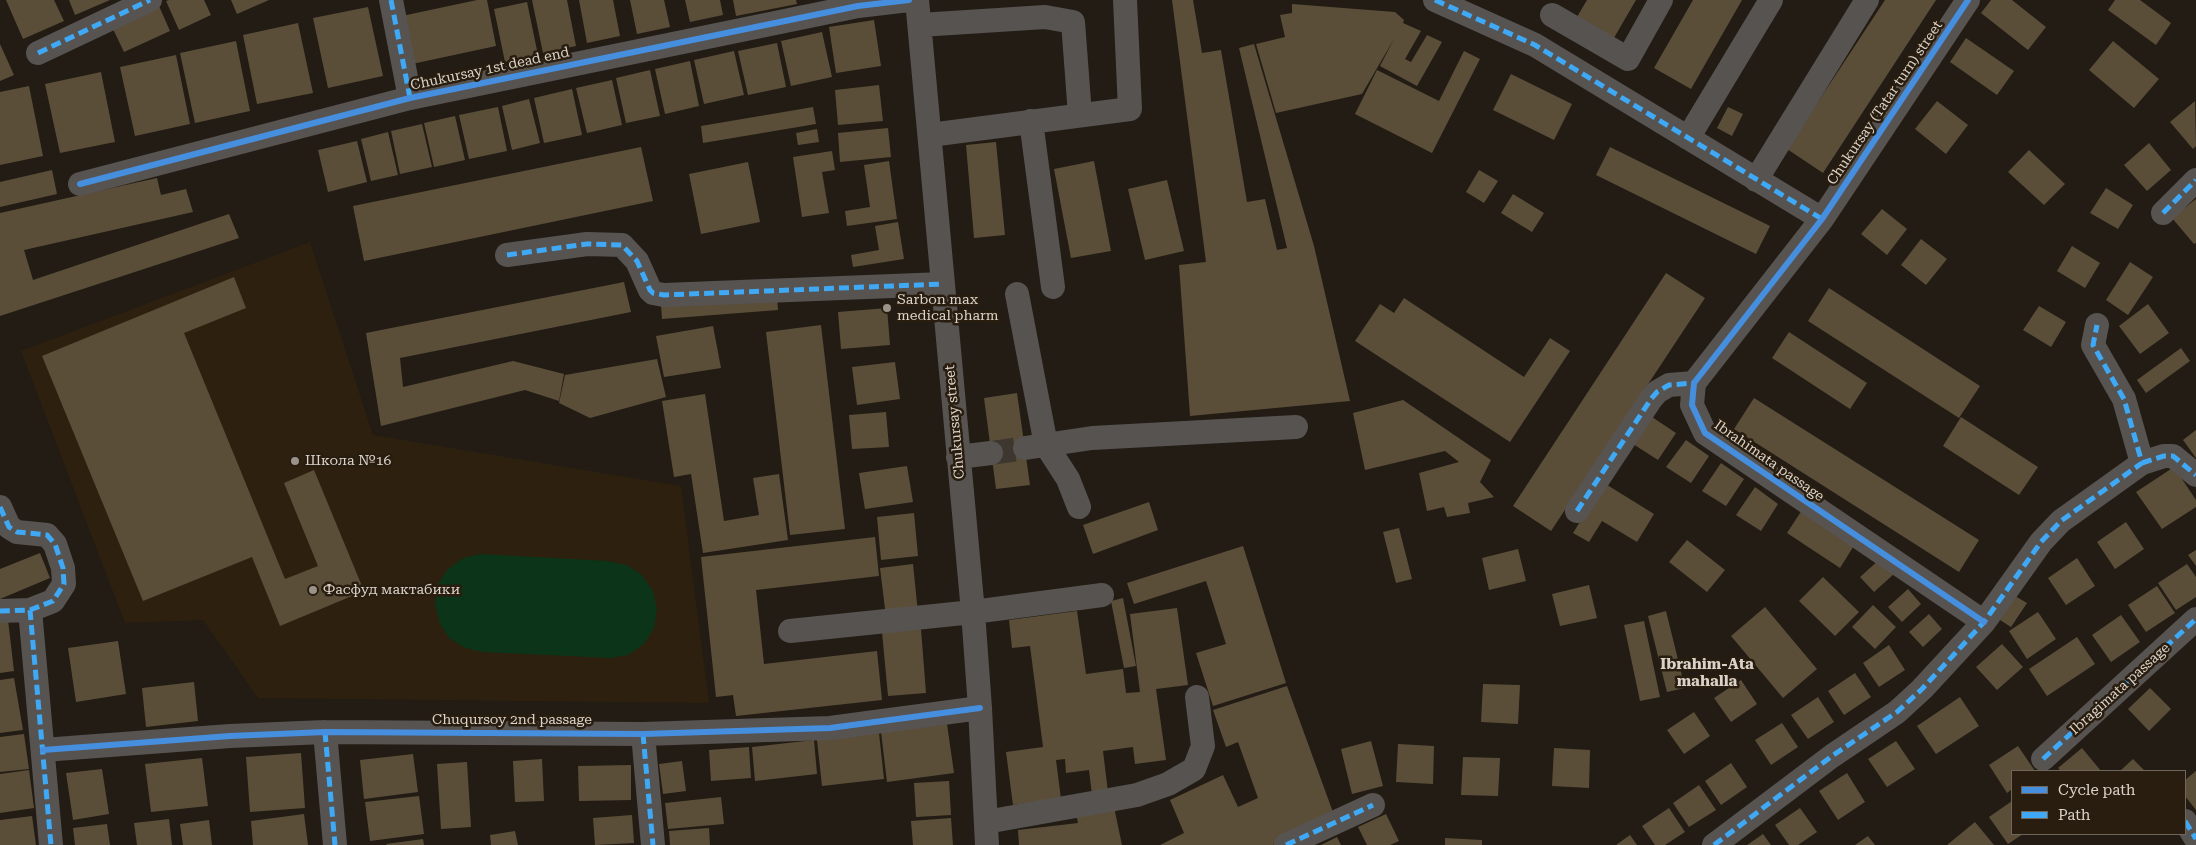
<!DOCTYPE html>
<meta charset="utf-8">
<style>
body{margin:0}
#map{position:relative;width:2196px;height:845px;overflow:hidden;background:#221c14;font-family:"Roboto Serif",serif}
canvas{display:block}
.legend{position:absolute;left:2011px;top:770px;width:175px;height:65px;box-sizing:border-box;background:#281d0e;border:1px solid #706659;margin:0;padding:6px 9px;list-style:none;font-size:15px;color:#dbd3ca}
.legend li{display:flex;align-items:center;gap:10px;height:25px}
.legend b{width:25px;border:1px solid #706659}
</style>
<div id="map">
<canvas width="2196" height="845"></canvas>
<ul class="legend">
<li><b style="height:6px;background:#468fdf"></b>Cycle path</li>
<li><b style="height:6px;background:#3fa9f5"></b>Path</li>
</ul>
</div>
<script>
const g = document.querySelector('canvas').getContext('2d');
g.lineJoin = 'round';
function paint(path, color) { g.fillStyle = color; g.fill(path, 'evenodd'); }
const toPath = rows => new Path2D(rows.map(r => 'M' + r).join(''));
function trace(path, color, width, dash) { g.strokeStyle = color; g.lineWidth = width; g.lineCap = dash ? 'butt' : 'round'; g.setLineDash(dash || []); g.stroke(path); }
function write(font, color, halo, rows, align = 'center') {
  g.font = font + ' "Roboto Serif",serif'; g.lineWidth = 5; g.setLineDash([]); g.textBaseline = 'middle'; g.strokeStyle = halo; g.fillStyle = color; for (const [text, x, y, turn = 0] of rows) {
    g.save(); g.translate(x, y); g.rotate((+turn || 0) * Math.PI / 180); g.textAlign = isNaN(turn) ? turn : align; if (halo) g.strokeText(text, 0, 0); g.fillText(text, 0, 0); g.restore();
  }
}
paint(toPath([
 [310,242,373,435,681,486,709,703,258,698,203,620,125,623,21,351]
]), '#2e200e');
paint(toPath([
 [481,554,608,561,627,565,642,575,653,591,657,609,654,628,644,644,628,655,610,658,483,652,465,648,449,638,439,622,435,603,438,584,448,569,463,558]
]), '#0c3418');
paint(toPath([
 [6,0,54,0,64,21,23,39],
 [69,0,110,0,75,15],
 [169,0,204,0,211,15,179,30,166,1],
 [231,0,269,0,237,14],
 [477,0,487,0,496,46,412,64,402,16],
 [532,0,567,0,576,46,543,53],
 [579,0,613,0,620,36,587,43],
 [630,0,664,0,670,27,637,34],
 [685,0,720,0,723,15,690,22],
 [733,0,796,0,797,4,736,16],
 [1172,0,1193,0,1202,53,1221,50,1247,202,1265,199,1277,250,1287,248,1239,48,1254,44,1314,246,1350,401,1190,416,1179,265,1206,262],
 [1587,0,1636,0,1611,43,1574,22],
 [1693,0,1742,0,1691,89,1654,68],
 [1885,0,1936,0,1823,173,1787,149],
 [1991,0,2012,0,2046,27,2028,50,1981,13],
 [2115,0,2140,0,2171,23,2156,45,2108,10],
 [527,2,538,55,505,62,494,9],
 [1292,4,1395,12,1404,20,1403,23,1421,31,1405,59,1411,62,1427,35,1442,42,1417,86,1380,66,1394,39,1362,94,1276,113,1256,44,1285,37,1280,15,1292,13],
 [159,6,170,31,124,52,112,27],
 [368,7,383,76,328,88,313,18],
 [874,20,881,66,836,73,829,27],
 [298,23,313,93,257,104,243,35],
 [822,32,832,77,791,86,781,41],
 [1966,38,2014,71,1997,95,1950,62],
 [236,41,250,111,195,123,180,53],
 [2113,41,2159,79,2134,108,2089,70],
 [777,43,786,87,748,95,738,51],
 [0,44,14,75,0,81],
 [734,51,744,95,704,104,694,60],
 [1464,51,1480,59,1432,153,1355,114,1377,70,1439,101],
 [176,55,190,124,135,136,120,67],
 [690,61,699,106,665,114,655,69],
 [650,70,660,116,626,123,616,78],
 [101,72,115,142,60,153,45,84],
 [1511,74,1572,104,1554,140,1493,110],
 [612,80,622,125,587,133,576,88],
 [879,85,883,121,838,125,835,90],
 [29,86,43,156,0,165,0,92],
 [572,89,582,135,544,143,534,98],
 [529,99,540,143,512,150,502,106],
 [1937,101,1968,125,1946,154,1915,129],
 [2195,101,2196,146,2193,149,2170,122],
 [498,107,507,151,469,159,459,115],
 [813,107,816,124,703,143,701,126],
 [1728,107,1743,114,1732,136,1717,128],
 [455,116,465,160,434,167,424,123],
 [422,124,432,167,400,174,391,131],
 [888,128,891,157,840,162,838,133],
 [817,129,819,142,798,145,796,133],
 [388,132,398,175,371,181,361,139],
 [357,141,367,182,328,192,318,150],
 [996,142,1005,235,974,238,966,145],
 [2149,143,2171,170,2147,191,2124,165],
 [641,147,653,201,364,261,353,206],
 [1610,147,1770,226,1756,254,1596,175],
 [2029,150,2065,184,2044,205,2008,172],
 [832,151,835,170,822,172,829,213,802,217,793,157],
 [889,161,897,219,847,226,845,211,870,207,864,165],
 [1094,161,1111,251,1071,258,1054,169],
 [748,162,760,222,701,234,689,174],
 [52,170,57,194,0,207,0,182],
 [1479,170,1498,181,1484,203,1466,192],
 [157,178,161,195,186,189,193,212,24,250,33,280,229,214,239,238,0,316,0,213],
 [1167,180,1184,251,1145,260,1128,189],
 [2106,188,2133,205,2118,229,2090,213],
 [1513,194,1544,213,1532,232,1501,213],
 [2196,199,2196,243,2194,244,2172,218],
 [1882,209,1907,229,1887,255,1861,234],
 [898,222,904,259,853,267,851,255,879,250,875,226],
 [1921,239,1947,259,1926,285,1901,265],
 [2072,246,2100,263,2085,288,2057,271],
 [2130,262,2153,277,2128,315,2106,300],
 [1666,273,1705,298,1551,531,1513,506],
 [234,277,246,308,184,333,285,579,318,566,284,483,314,470,364,591,280,626,252,557,143,601,42,356],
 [624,282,631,312,400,358,403,387,513,361,564,374,559,401,525,390,381,426,366,333],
 [1829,288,1980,386,1959,418,1808,321],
 [777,296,778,310,662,319,661,305],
 [1404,298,1524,377,1550,338,1570,351,1510,442,1355,341,1380,304,1394,313],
 [2148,304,2169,333,2140,354,2119,326],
 [2039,306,2066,322,2051,347,2023,330],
 [887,308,890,345,841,349,838,312],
 [821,325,845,529,790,535,766,332],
 [713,326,721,368,664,377,656,336],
 [1789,332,1867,383,1850,409,1772,358],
 [2181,348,2190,361,2146,393,2137,380],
 [657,359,666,397,590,418,559,403,565,375],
 [895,362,900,399,857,405,852,367],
 [1017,393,1030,485,996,489,984,398],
 [705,394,724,521,759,515,753,478,779,474,788,540,703,553,691,474,674,477,662,401],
 [1754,398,1979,540,1959,572,1734,429],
 [1403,400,1491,460,1480,482,1494,497,1468,503,1470,513,1447,517,1444,507,1427,511,1419,473,1459,462,1445,451,1365,470,1353,413],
 [886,412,889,447,852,449,849,415],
 [1652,417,1676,433,1658,460,1633,444],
 [1961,417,2038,467,2019,495,1943,446],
 [2196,430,2196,458,2183,440],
 [1686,440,1709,456,1691,483,1666,467],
 [1721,463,1744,479,1726,506,1702,491],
 [907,466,913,502,865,509,859,473],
 [2174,467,2196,500,2196,507,2162,529,2136,492],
 [1604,483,1654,514,1637,542,1602,521,1589,542,1573,533],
 [1755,487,1778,504,1761,531,1736,515],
 [1149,502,1158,530,1093,554,1083,525],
 [1802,510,1855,544,1840,568,1787,533],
 [914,513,918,556,881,560,877,517],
 [2126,522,2144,549,2115,569,2097,542],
 [1399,528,1412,579,1396,583,1383,532],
 [875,537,879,576,756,590,764,664,877,651,882,700,736,716,733,695,716,697,701,557],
 [1687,540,1725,570,1707,592,1669,562],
 [1243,546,1286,683,1213,706,1196,653,1226,644,1206,581,1134,604,1127,583],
 [1518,549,1526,581,1489,590,1482,558],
 [2196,550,2196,566,2188,555],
 [40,553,50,578,0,599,0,569],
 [2077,558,2095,586,2066,605,2048,578],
 [1880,559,1894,574,1874,592,1860,577],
 [913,564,918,613,886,617,880,568],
 [2187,564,2196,577,2196,597,2176,610,2158,583],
 [1823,577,1859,612,1835,636,1799,601],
 [1589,585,1597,618,1560,626,1552,594],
 [2157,586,2175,613,2146,632,2128,605],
 [1908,589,1921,604,1902,622,1888,607],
 [2015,596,2027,603,2011,627,2000,620],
 [1123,598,1136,666,1124,668,1111,601],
 [1873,605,1896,627,1875,649,1852,627],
 [1765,607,1817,669,1783,698,1731,636],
 [1177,608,1188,685,1156,689,1166,760,1135,764,1133,747,1103,751,1108,792,1092,795,1089,770,1066,773,1065,759,1056,760,1061,799,1013,805,1006,752,1043,747,1030,646,1012,648,1009,620,1077,611,1086,674,1123,669,1126,693,1140,692,1130,614],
 [1666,611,1685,688,1667,692,1648,616],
 [2038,612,2056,639,2027,659,2009,631],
 [1929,614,1942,629,1923,647,1909,632],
 [2121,615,2140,642,2111,662,2092,635],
 [8,620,14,671,0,673,0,621],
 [1644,621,1660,697,1640,701,1624,625],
 [921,629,926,693,888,696,882,632],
 [2077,637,2095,664,2047,696,2029,669],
 [118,641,126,694,76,702,68,648],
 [2002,644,2023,667,1997,690,1976,667],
 [1889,645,1905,670,1879,687,1863,663],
 [1855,673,1871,697,1844,715,1828,691],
 [14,678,23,730,0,733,0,680],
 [1741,680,1757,704,1731,722,1714,698],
 [194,682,198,721,146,727,142,688],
 [1483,684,1520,685,1518,724,1481,722],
 [1287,686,1334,815,1273,845,1160,845,1184,833,1170,800,1223,775,1238,807,1258,798,1238,742,1226,747,1213,710],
 [2150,688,2171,709,2149,731,2128,709],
 [1818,697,1834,722,1808,739,1791,715],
 [1960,697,1979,726,1936,754,1917,726],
 [1694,712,1710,736,1684,754,1667,730],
 [1782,723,1798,747,1771,765,1755,740],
 [947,724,954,773,887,782,881,732],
 [879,733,884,779,822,786,817,740],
 [24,734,29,769,0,772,0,737],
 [814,740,817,774,755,781,752,747],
 [1371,741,1383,786,1352,794,1341,749],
 [1896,741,1915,769,1887,787,1868,759],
 [1398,744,1434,746,1433,784,1396,782],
 [2018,746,2035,771,2012,771,2012,789,2007,793,1989,765],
 [749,747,751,778,711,781,709,750],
 [1554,748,1590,750,1589,788,1552,786],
 [2082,748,2101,771,2061,771,2058,768],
 [301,753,305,808,250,812,246,757],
 [413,754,418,792,364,799,360,760],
 [1463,757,1500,758,1498,796,1461,795],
 [202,758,208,806,151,812,145,764],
 [542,759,544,801,515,802,513,761],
 [2133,759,2145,771,2120,771],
 [682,761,686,791,663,794,659,764],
 [467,762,471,827,441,829,437,764],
 [1731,763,1747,787,1721,805,1705,781],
 [631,765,631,800,579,801,578,766],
 [102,769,109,814,73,820,66,773],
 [29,770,34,808,0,813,0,774],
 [2196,771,2196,810,2185,796,2185,780],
 [1847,773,1865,802,1838,820,1819,791],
 [949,781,951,815,916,817,914,783],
 [1699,785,1716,810,1689,827,1673,803],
 [419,796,424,834,370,841,365,802],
 [721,797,724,824,668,829,665,803],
 [2012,801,2012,834,2023,834,2008,844,1989,817],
 [1114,807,1122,845,1019,845,1018,830,1078,823,1076,813],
 [1669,808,1685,832,1665,845,1655,845,1642,826],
 [1800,808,1817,832,1798,845,1789,845,1775,825],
 [304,814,308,845,253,845,251,821],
 [1386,814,1399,841,1390,845,1367,845,1358,827],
 [632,815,634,843,595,845,593,818],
 [32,816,36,845,0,845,0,820],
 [951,818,953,845,913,845,911,821],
 [169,819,172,845,137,845,134,823],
 [209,820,212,845,183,845,180,824],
 [1975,822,1994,845,1947,845],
 [107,824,110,845,75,845,73,828],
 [709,828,710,845,670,845,669,831],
 [515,831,518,845,491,845,490,835],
 [1763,834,1771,845,1747,845],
 [1630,835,1637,845,1616,845],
 [1868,836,1875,845,1855,845],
 [1337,837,1341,845,1321,845],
 [1445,838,1482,840,1482,845,1445,845],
 [423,839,424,845,387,845,386,844]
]), '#5b4e39');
trace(toPath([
 [991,453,1025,448]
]), '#3e372f', 24, [24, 12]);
trace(toPath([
 [391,0,410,98],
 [917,0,973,612,980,708,987,845],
 [1435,0,1535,45,1822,219],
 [1968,0,1822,219,1694,383,1692,405,1705,433,1984,622],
 [1552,15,1628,59,1661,0],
 [920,25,1045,17,1073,22,1080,115],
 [38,53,150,0],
 [1031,121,1053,287],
 [930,135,1130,109,1125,0],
 [1688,138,1771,0],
 [1756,180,1867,0],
 [80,184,410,98,858,6,909,0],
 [2163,213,2196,180],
 [507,255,587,244,622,245,637,261,650,290,653,293,664,295,943,284],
 [1017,294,1046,445,1068,479,1079,507],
 [1025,448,1092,438,1296,427],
 [958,457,991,453],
 [2142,463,2164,456,2173,456,2196,475],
 [0,507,9,527,17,532,47,535,55,544,63,568,64,584,53,601,30,610,0,611],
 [1577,511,1651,399,1657,392,1669,385,1694,383],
 [30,610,51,845],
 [790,631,973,612,1102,595],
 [325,732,335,845],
 [643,734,653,845],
 [43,750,230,736,325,732,643,734,830,728,980,708],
 [2043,759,2196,619],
 [2185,821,2196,839],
 [986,822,1137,795,1168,784,1194,769,1203,746,1197,697],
 [1286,845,1373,805],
 [1714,845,1832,756,1897,712,1922,689,1984,622,2041,542,2061,521,2142,463,2124,399,2093,345,2097,325]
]), '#575351', 24);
trace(toPath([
 [391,0,410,98],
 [1435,0,1535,45,1822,219],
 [38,53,150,0],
 [2163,213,2196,180],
 [507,255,587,244,622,245,637,261,650,290,653,293,664,295,943,284],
 [2142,463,2164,456,2173,456,2196,475],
 [0,507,9,527,17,532,47,535,55,544,63,568,64,584,53,601,30,610,0,611],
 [1577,511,1651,399,1657,392,1669,385,1694,383],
 [30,610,51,845],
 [325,732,335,845],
 [643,734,653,845],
 [2043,759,2196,619],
 [2185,821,2196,839],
 [1286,845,1373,805],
 [1714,845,1832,756,1897,712,1922,689,1984,622,2041,542,2061,521,2142,463,2124,399,2093,345,2097,325]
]), '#3fa9f5', 5, [10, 5]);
trace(toPath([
 [1968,0,1822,219,1694,383,1692,405,1705,433,1984,622],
 [80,184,410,98,858,6,909,0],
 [43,750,230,736,325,732,643,734,830,728,980,708]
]), '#468fdf', 6);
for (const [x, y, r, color] of [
 [887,308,5,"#9a938a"],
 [295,461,5,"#9a938a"],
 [313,590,5,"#9a938a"]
]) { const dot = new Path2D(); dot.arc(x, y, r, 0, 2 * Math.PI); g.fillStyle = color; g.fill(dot); trace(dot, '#281d0e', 2); }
write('14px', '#dbd3ca', '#281d0e', [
 ["Chukursay 1st dead end",490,69,-12],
 ["Chukursay (Tatar turn) street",1885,103,-56],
 ["Chukursay street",955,422,-95],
 ["Ibrahimаta passage",1769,461,35],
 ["Ibragimаta passage",2120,689,-42],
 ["Chuqursoy 2nd passage",512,720]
]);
write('14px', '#dbd3ca', '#281d0e', [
 ["Sarbon max",897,300],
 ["medical pharm",897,316],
 ["Школа №16",305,461],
 ["Фасфуд мактабики",323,590]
], 'left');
write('bold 15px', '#dbd3ca', '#281d0e', [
 ["Ibrahim-Аta",1707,665],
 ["mahalla",1707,682]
]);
</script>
